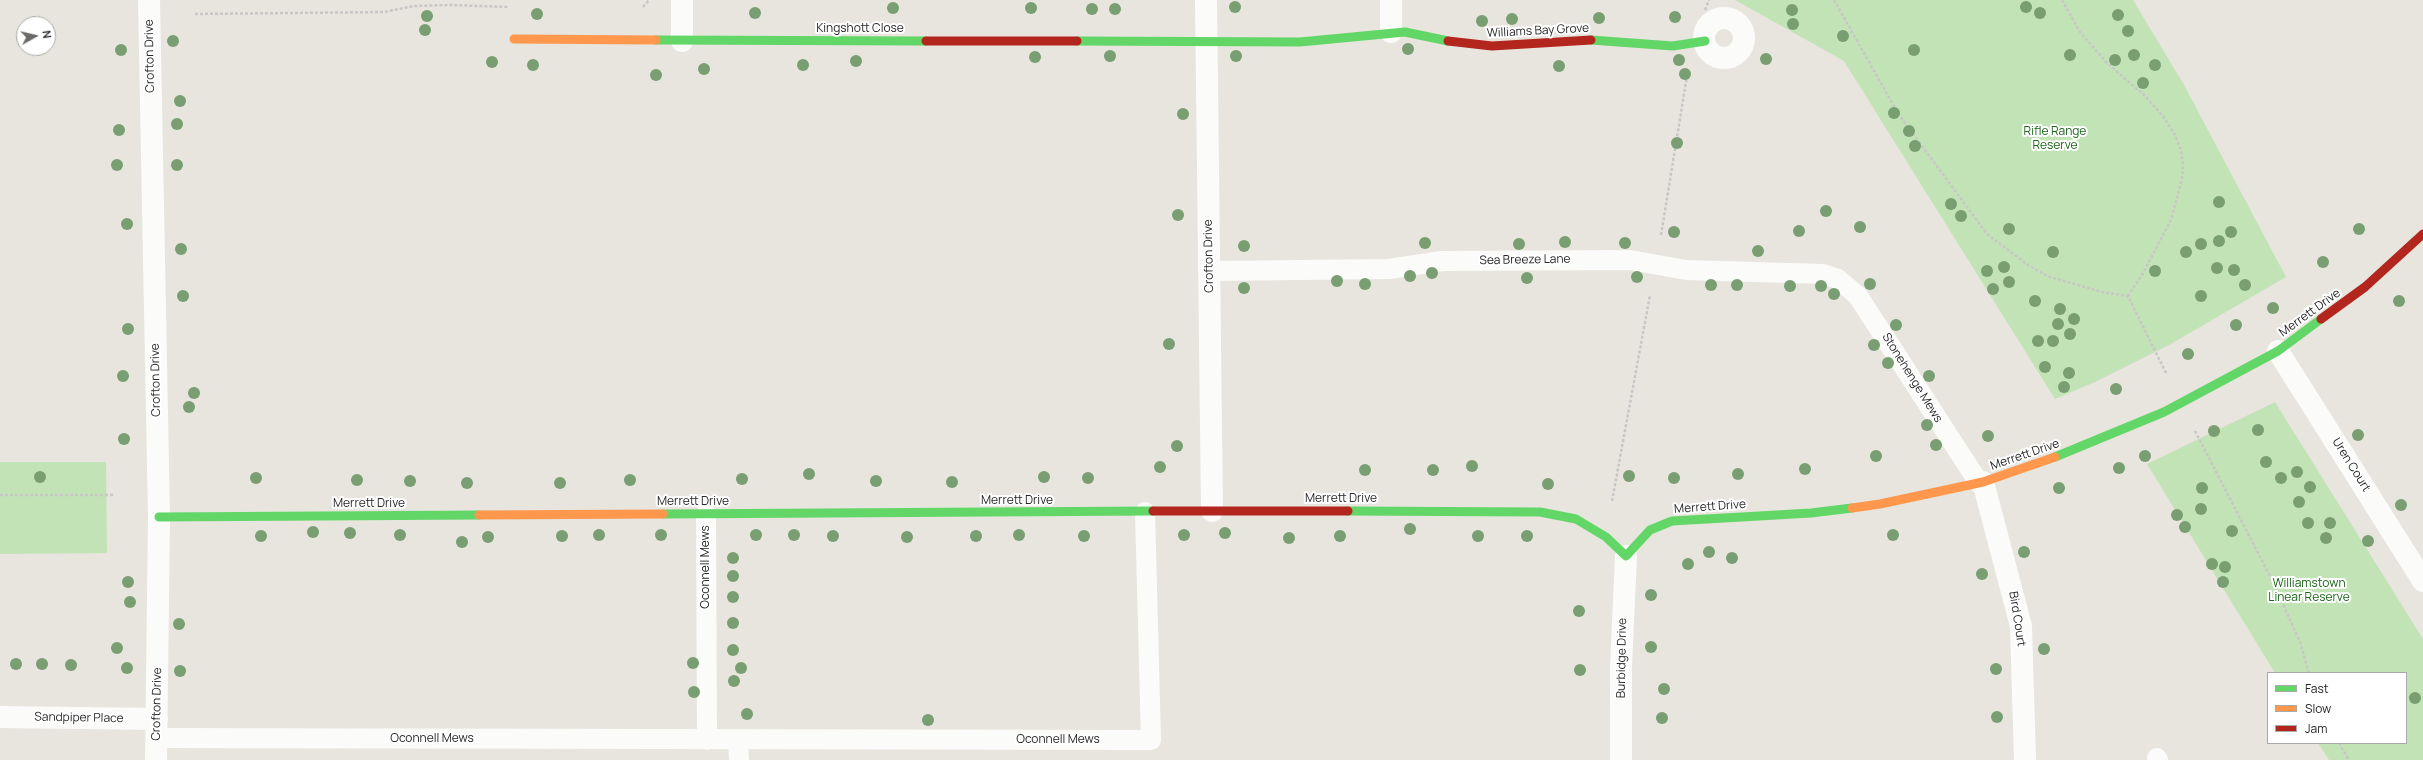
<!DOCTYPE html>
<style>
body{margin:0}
#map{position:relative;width:2423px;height:760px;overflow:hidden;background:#e7e5de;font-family:Manrope,sans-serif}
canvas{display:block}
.legend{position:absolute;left:2267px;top:672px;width:140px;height:72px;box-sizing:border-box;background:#fff;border:1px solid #a9a9a9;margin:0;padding:5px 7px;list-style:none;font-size:12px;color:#282828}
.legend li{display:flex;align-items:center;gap:8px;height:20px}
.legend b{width:20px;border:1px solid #a9a9a9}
.north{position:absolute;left:16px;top:16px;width:40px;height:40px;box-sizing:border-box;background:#fff;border:1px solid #a9a9a9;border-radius:50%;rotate:82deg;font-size:11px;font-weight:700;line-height:16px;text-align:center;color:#282828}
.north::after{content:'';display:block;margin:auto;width:14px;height:18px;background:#6b6a68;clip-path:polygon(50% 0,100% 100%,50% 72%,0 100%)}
</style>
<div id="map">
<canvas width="2423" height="760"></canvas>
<ul class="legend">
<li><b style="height:5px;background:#63d668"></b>Fast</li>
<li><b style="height:5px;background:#ff974d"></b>Slow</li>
<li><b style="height:5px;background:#b3261e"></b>Jam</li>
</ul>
<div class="north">N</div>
</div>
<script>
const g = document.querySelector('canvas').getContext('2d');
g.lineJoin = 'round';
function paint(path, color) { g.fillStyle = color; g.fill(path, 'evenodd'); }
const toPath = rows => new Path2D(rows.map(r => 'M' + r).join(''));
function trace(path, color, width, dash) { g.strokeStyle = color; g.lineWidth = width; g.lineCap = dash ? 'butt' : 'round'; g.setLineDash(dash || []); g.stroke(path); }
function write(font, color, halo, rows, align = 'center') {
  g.font = font + ' Manrope,sans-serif'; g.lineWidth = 4; g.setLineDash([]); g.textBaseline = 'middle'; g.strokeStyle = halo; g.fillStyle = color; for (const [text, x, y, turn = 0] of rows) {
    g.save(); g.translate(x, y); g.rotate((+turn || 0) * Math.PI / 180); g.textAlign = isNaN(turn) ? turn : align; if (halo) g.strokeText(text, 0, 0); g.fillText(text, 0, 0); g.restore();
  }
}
paint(toPath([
 [1735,0,2133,0,2184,85,2286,277,2169,345,2095,382,2055,399,1844,61],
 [2275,402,2423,639,2423,760,2329,760,2318,743,2406,743,2406,673,2275,673,2147,464],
 [0,462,106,462,107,553,0,554]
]), '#c2e3b6');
trace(toPath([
 [1834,0,1899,115,1987,234,2028,265,2047,276,2102,292,2128,296,2167,375],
 [2062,0,2080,32,2106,62,2145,96,2163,116,2175,135,2181,150,2183,165,2182,179,2171,220,2142,275,2128,296],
 [643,7,649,0],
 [1705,10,1709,0],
 [195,14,384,12,414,6,451,5,508,7],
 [1661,235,1687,76],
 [2195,431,2271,578,2300,642,2309,673],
 [0,495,114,495],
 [1612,501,1650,295],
 [2339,743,2349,760]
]), '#c8c7c6', 2.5, [3, 2]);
trace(toPath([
 [1210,271,1389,269,1442,261,1630,260,1686,270,1823,274,1838,279,1858,296,1979,483],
 [706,514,707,740],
 [157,738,1151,740,1145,512],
 [738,740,739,760],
 [2157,758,2158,760]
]), '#fbfbfa', 20);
trace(toPath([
 [149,0,159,517,156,760],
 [682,0,682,41],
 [1206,0,1212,511],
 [1391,0,1391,32],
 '1704 38a20 20 0 1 1 40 0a20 20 0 1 1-40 0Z',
 [2278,351,2423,581],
 [1983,482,2021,626,2025,760],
 [0,717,157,719],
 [1621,760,1621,666,1626,556]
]), '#fbfbfa', 22);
trace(toPath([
 [656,40,926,41],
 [1591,40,1673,46,1705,41],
 [1077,41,1300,42,1405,32,1448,41],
 [2055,457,2164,412,2278,351,2321,319],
 [1348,511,1540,512,1576,519,1606,537,1626,556,1650,530,1672,521,1811,513,1852,508],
 [663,514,1153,511],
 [159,517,479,515]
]), '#63d668', 9);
trace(toPath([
 [514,39,656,40],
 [1852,508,1880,504,1983,482,2055,457],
 [479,515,663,514]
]), '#ff974d', 9);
trace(toPath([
 [926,41,1077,41],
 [1448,41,1492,46,1591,40],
 [2321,319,2365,287,2423,234],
 [1153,511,1348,511]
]), '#b3261e', 9);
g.fillStyle = '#789e72';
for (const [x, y] of [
 [1235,7],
 [2026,7],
 [893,8],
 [1031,8],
 [1092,9],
 [1115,9],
 [1792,10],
 [755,13],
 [2040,13],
 [537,14],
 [2118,15],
 [427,16],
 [1675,17],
 [1599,18],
 [1512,19],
 [1482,21],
 [1793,24],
 [425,30],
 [2128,31],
 [1843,36],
 [173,41],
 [1408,49],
 [121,50],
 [1914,50],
 [2070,55],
 [2134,55],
 [1110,56],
 [1236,56],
 [1035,57],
 [1766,59],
 [1679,60],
 [2115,60],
 [856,61],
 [492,62],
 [533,65],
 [803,65],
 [2155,65],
 [1559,66],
 [704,69],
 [1685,74],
 [656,75],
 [2143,83],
 [180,101],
 [1894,113],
 [1183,114],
 [177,124],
 [119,130],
 [1909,131],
 [1677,143],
 [1915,146],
 [117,165],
 [177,165],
 [2219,202],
 [1951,204],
 [1826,211],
 [1178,215],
 [1961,216],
 [127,224],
 [1860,227],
 [2009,229],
 [2359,229],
 [1799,231],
 [1674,232],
 [2231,232],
 [2219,241],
 [1565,242],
 [1425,243],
 [1625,243],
 [1519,244],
 [2201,244],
 [1244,246],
 [181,249],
 [1758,251],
 [2053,252],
 [2186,252],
 [2323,262],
 [2004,267],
 [2217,268],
 [2234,270],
 [1987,271],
 [2155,271],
 [1432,273],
 [1410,276],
 [1637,277],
 [1527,278],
 [1337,281],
 [2009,282],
 [1365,284],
 [1870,284],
 [1711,285],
 [1737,285],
 [2245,285],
 [1790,286],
 [1821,286],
 [1244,288],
 [1993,289],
 [1834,294],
 [183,296],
 [2201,296],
 [2035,301],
 [2399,301],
 [2273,308],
 [2060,309],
 [2074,319],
 [2058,324],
 [1896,325],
 [2236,325],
 [128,329],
 [2070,334],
 [2038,341],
 [2053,341],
 [1169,344],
 [1874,345],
 [2188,354],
 [1888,363],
 [2045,367],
 [2069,373],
 [123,376],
 [1929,376],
 [2064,387],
 [2116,389],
 [194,393],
 [189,407],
 [1927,425],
 [2258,430],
 [2214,431],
 [2358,435],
 [1988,436],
 [124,439],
 [1936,445],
 [1177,446],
 [1876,456],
 [2145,456],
 [2266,462],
 [1472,466],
 [1160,467],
 [2119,468],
 [1805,469],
 [1365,470],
 [1433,470],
 [2297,472],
 [809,474],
 [1738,474],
 [1629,476],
 [40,477],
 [1044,477],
 [256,478],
 [1088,478],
 [1674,478],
 [2281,478],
 [742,479],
 [357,480],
 [630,480],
 [410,481],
 [876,481],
 [952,482],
 [467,483],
 [560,483],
 [1548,484],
 [2310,487],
 [2059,488],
 [2202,488],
 [2299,502],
 [2401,505],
 [2201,509],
 [2177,515],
 [2308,523],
 [2330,523],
 [2185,527],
 [1410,529],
 [2232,531],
 [313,532],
 [350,533],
 [1225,533],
 [400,535],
 [599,535],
 [661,535],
 [756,535],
 [794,535],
 [1019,535],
 [1184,535],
 [1893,535],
 [261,536],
 [562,536],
 [833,536],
 [976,536],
 [1084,536],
 [1340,536],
 [1478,536],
 [1527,536],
 [488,537],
 [907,537],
 [1289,538],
 [2326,538],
 [2368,541],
 [462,542],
 [1709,552],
 [2024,552],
 [733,558],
 [1732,558],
 [1688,564],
 [2212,564],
 [2225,567],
 [1982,574],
 [733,576],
 [128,582],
 [2223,582],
 [1651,595],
 [733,597],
 [130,602],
 [1579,611],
 [733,623],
 [179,624],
 [1651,647],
 [117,648],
 [2044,649],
 [733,650],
 [693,663],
 [16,664],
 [42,664],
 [71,665],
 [127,668],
 [741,668],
 [1996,669],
 [1580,670],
 [180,671],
 [734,681],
 [1664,689],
 [694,692],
 [2415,698],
 [747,714],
 [1997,717],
 [1662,718],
 [928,720]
]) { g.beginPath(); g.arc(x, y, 6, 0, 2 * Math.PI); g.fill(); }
write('12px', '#282828', '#fff', [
 ["Kingshott Close",860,29],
 ["Williams Bay Grove",1538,31,-3],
 ["Crofton Drive",150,56,-91],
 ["Crofton Drive",1209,256,-91],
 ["Sea Breeze Lane",1525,260,-1],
 ["Merrett Drive",2310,313,-36],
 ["Stonehenge Mews",1912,378,58],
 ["Crofton Drive",156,380,-91],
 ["Merrett Drive",2025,455,-19],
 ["Uren Court",2351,465,58],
 ["Merrett Drive",1341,499],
 ["Merrett Drive",1017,501],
 ["Merrett Drive",693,502],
 ["Merrett Drive",369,504],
 ["Merrett Drive",1710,507,-4],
 ["Oconnell Mews",706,567,-90],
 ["Bird Court",2017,619,81],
 ["Burbidge Drive",1622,658,-89],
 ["Crofton Drive",157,704,-89],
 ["Sandpiper Place",79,718,1],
 ["Oconnell Mews",432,739],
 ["Oconnell Mews",1058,740]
]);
write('12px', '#1e641a', '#fff', [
 ["Rifle Range",2055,132],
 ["Reserve",2055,146],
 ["Williamstown",2309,584],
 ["Linear Reserve",2309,598]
]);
</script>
